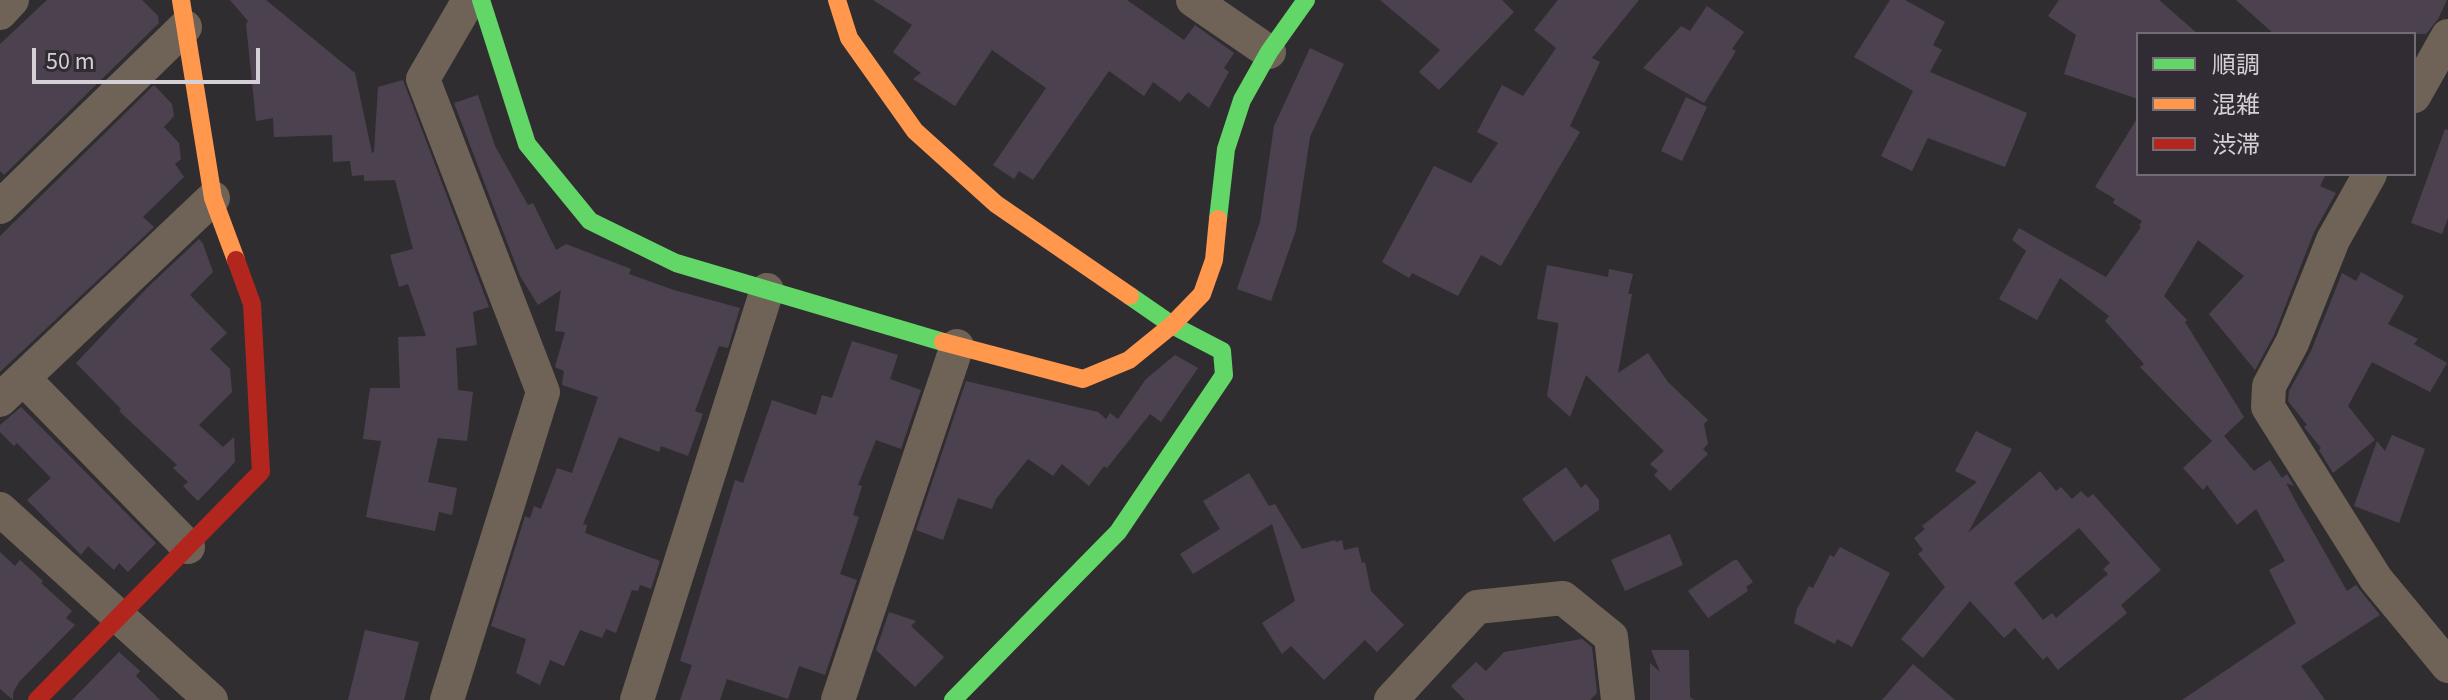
<!DOCTYPE html>
<meta charset="utf-8">
<style>
body{margin:0}
#map{position:relative;width:2448px;height:700px;overflow:hidden;background:#302d31;font-family:"Source Sans 3","Noto Sans JP",sans-serif}
canvas{display:block}
.legend{position:absolute;left:2136px;top:32px;width:280px;height:144px;box-sizing:border-box;background:#312b33;border:2px solid #726d74;margin:0;padding:10px 14px;list-style:none;font-size:24px;color:#d4d0d6}
.legend li{display:flex;align-items:center;gap:16px;height:40px}
.legend b{width:40px;border:2px solid #726d74}
.scale{position:absolute;left:32px;top:48px;width:228px;height:36px;box-sizing:border-box;border:4px solid #d4d0d6;border-top:0;padding-left:10px;font-size:24px;line-height:28px;white-space:nowrap;color:#d4d0d6;-webkit-text-stroke:6px #312b33;paint-order:stroke}
</style>
<div id="map">
<canvas width="2448" height="700"></canvas>
<ul class="legend">
<li><b style="height:10px;background:#63d668"></b>順調</li>
<li><b style="height:10px;background:#ff974d"></b>混雑</li>
<li><b style="height:10px;background:#b3261e"></b>渋滞</li>
</ul>
<div class="scale">50 m</div>
</div>
<script>
const g = document.querySelector('canvas').getContext('2d');
g.lineJoin = 'round';
function paint(path, color) { g.fillStyle = color; g.fill(path, 'evenodd'); }
const toPath = rows => new Path2D(rows.map(r => 'M' + r).join(''));
function trace(path, color, width, dash) { g.strokeStyle = color; g.lineWidth = width; g.lineCap = dash ? 'butt' : 'round'; g.setLineDash(dash || []); g.stroke(path); }
paint(toPath([
 [47,0,142,0,158,16,159,23,4,175,0,171,0,44],
 [230,0,266,0,355,73,372,153,374,152,378,87,403,80,489,307,473,312,477,345,456,348,458,390,473,392,467,441,438,438,428,482,457,488,452,515,439,512,435,531,366,517,381,441,363,439,370,388,400,388,398,337,426,336,408,284,399,287,390,255,413,249,395,180,364,181,364,175,352,176,350,161,333,162,332,135,274,137,273,118,256,121,246,24,248,21],
 [873,0,1127,0,1184,40,1195,25,1234,53,1224,68,1229,72,1209,108,1188,92,1180,102,1153,82,1144,96,1109,71,1033,180,1019,171,1014,179,993,165,1046,88,992,50,955,106,913,79,921,73,893,52,912,25],
 [1380,0,1502,0,1514,12,1439,90,1419,72,1440,50],
 [1558,0,1639,0,1592,58,1600,62,1570,126,1580,132,1501,266,1481,255,1458,296,1412,273,1409,278,1382,262,1434,166,1471,183,1498,143,1477,132,1502,85,1523,96,1556,48,1534,30],
 [1890,0,1905,0,1945,22,1933,45,1942,50,1930,72,2027,113,2005,167,1928,138,1912,171,1881,156,1913,91,1854,57],
 [2059,0,2159,0,2198,34,2138,34,2138,99,2064,74,2076,35,2048,16],
 [2236,0,2447,0,2438,19,2426,34,2274,34],
 [1707,6,1744,32,1732,49,1736,51,1704,103,1643,68,1681,26,1690,31],
 [1310,48,1344,64,1310,137,1296,230,1271,301,1237,289,1260,222,1274,126],
 [154,85,172,104,174,116,164,127,179,143,181,159,175,164,184,177,143,217,154,227,0,372,0,236],
 [478,95,495,146,528,205,533,203,556,250,566,244,631,269,629,274,674,290,740,308,728,348,719,346,695,411,703,414,688,456,661,446,659,452,619,437,583,524,587,525,585,533,660,561,651,589,640,585,638,591,632,590,616,633,606,629,602,638,580,630,564,666,550,660,540,685,516,673,526,639,491,626,525,516,530,518,534,506,541,509,557,468,572,473,598,397,562,385,564,371,555,367,565,332,555,331,561,290,538,305,520,276,454,103],
 [1686,97,1707,107,1682,161,1661,151],
 [2138,117,2138,174,2326,174,2320,186,2336,193,2314,232,2274,335,2255,370,2209,314,2244,276,2198,240,2164,296,2187,320,2185,322,2244,417,2224,436,2254,471,2270,460,2282,478,2287,474,2294,486,2286,483,2296,502,2347,591,2356,585,2380,615,2301,666,2325,700,2182,700,2296,623,2269,570,2285,561,2256,509,2237,525,2207,485,2203,490,2183,468,2212,441,2140,367,2144,364,2105,321,2109,316,2060,278,2037,320,1999,299,2026,251,2012,240,2019,228,2106,277,2141,227,2139,226,2142,221,2113,203,2115,199,2095,187],
 [2445,129,2448,130,2448,218,2442,234,2411,223],
 [199,239,203,244,213,272,190,295,227,333,210,349,230,369,232,392,199,425,223,447,234,437,235,462,198,501,183,486,188,482,173,468,177,465,119,411,121,409,76,363,148,287],
 [1547,265,1608,277,1609,269,1633,274,1628,294,1632,294,1618,373,1648,353,1668,382,1708,420,1704,424,1708,444,1703,449,1708,454,1670,491,1654,475,1658,471,1650,464,1664,451,1586,375,1570,417,1547,396,1558,327,1558,323,1537,319],
 [2361,272,2404,296,2388,324,2418,339,2414,344,2447,363,2430,392,2372,362,2348,406,2375,440,2333,473,2319,450,2321,448,2304,427,2307,425,2288,401,2289,391,2311,351,2342,273,2356,281],
 [852,341,898,355,890,379,921,390,901,449,876,440,858,485,862,486,853,515,859,517,840,574,857,580,825,675,799,666,788,699,727,679,720,700,680,700,692,665,680,661,735,480,743,483,772,400,816,415,822,395,832,398],
 [1175,355,1198,368,1161,422,1150,414,1107,468,1104,466,1089,486,1062,464,1053,476,1028,459,996,499,992,509,958,498,943,540,916,530,966,381,1098,412,1106,419,1110,413,1118,419,1146,379],
 [21,407,156,543,128,572,119,563,114,570,88,546,81,555,27,500,51,478,17,443,14,446,0,432,0,425],
 [1976,431,2012,449,1968,533,2040,471,2056,491,2061,487,2072,499,2081,491,2088,498,2093,494,2161,570,2121,605,2127,613,2058,670,2047,656,2043,660,2015,628,2004,638,1970,601,1923,658,1901,639,1945,587,1918,554,1923,550,1914,538,1925,529,1922,526,1977,482,1955,471],
 [2079,528,2110,563,2103,569,2108,574,2056,618,2052,613,2043,620,2014,583],
 [2392,435,2425,449,2399,523,2354,506,2377,441,2385,451],
 [1566,467,1581,488,1586,484,1599,500,1599,510,1554,542,1522,499],
 [1249,473,1269,506,1275,504,1302,549,1335,540,1336,542,1342,540,1344,550,1358,547,1362,563,1365,562,1371,591,1404,625,1377,652,1365,640,1324,680,1291,646,1282,654,1262,623,1295,601,1272,524,1193,574,1180,554,1220,529,1203,501],
 [1670,534,1683,565,1625,591,1611,560],
 [1840,547,1890,573,1852,647,1837,639,1835,644,1794,623,1797,609,1809,586,1813,588,1830,555,1834,557],
 [0,552,15,566,20,560,43,581,41,583,72,611,66,618,75,625,19,682,13,693,13,700,0,689],
 [1734,560,1737,560,1753,582,1746,587,1748,591,1708,618,1688,591],
 [889,612,916,621,911,626,944,657,915,687,876,650],
 [365,630,419,642,404,700,348,700],
 [1582,639,1592,647,1597,693,1590,700,1465,700,1451,686,1476,662,1486,671,1504,652],
 [1651,650,1689,650,1690,697,1694,700,1650,700,1650,663,1660,672],
 [119,652,140,671,136,676,160,700,72,700],
 [1913,664,1955,700,1882,700]
]), '#4c424f');
trace(toPath([
 [1193,0,1269,52],
 [0,13,12,0],
 [2414,96,2448,36],
 [2370,174,2333,240,2292,343,2269,386,2268,407,2376,579,2448,666],
 [0,207,185,27],
 [23,378,188,547],
 [0,400,213,198],
 [0,509,211,700],
 [447,700,543,392,423,79,469,0],
 [637,700,767,290],
 [838,700,957,346],
 [1391,700,1477,607,1563,598,1611,637,1618,700]
]), '#6f6357', 34);
trace(toPath([
 [481,0,527,144,590,221,676,263,943,342],
 [1218,219,1226,149,1242,100,1269,52,1306,0],
 [953,700,1118,532,1224,375,1222,351,1172,325,1130,296]
]), '#63d668', 18);
trace(toPath([
 [181,0,213,198,236,260],
 [837,0,849,38,915,131,996,204,1130,296],
 [943,342,1083,379,1129,360,1172,325,1202,294,1214,260,1218,219]
]), '#ff974d', 18);
trace(toPath([
 [37,700,261,472,252,304,236,260]
]), '#b3261e', 18);
</script>
